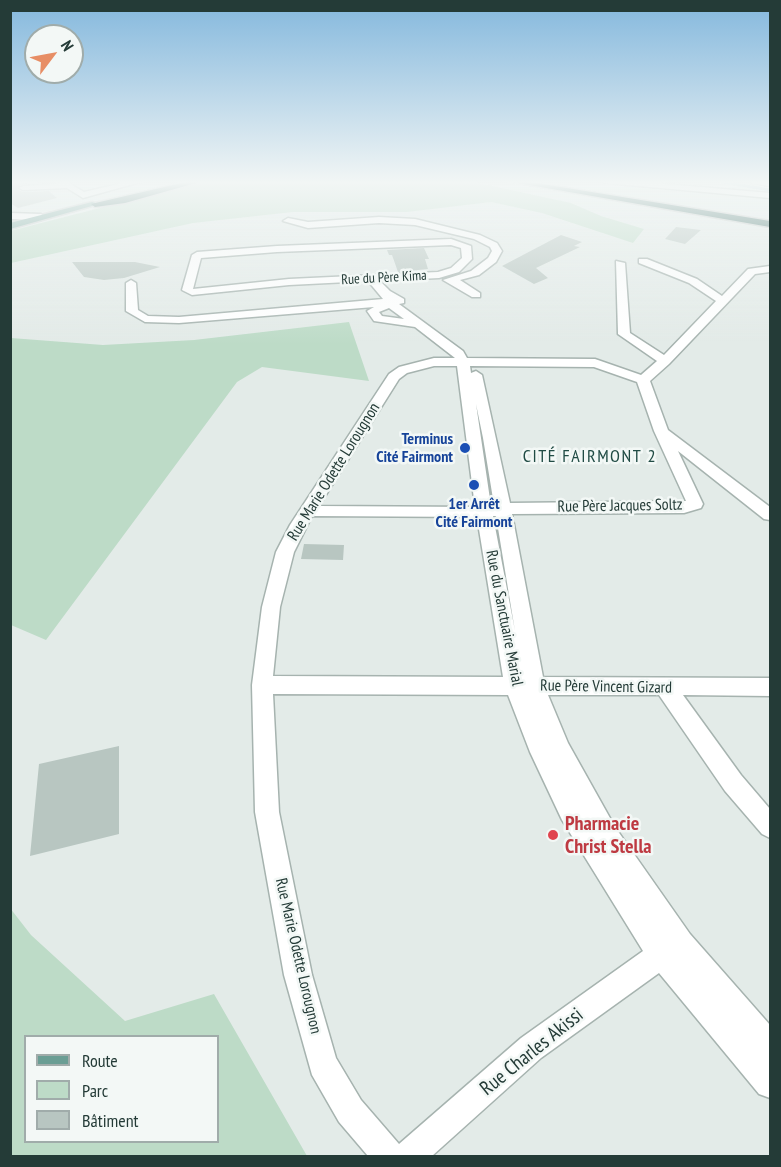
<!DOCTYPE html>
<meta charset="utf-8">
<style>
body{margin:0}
#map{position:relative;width:781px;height:1167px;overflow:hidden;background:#e3ebe8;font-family:"PT Sans Narrow",sans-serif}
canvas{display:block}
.frame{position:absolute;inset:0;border:12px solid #243b37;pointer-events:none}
.legend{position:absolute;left:24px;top:1035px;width:195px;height:108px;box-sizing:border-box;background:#f3f8f6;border:2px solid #a0acaa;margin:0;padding:8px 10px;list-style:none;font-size:18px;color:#243b37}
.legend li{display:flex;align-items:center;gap:12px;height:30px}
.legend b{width:30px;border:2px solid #a0acaa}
.north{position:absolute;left:24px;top:24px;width:60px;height:60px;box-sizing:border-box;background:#f3f8f6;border:2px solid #a0acaa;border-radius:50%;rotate:58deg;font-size:16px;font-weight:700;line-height:24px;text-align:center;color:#243b37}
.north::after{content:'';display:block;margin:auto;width:21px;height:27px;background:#e78e65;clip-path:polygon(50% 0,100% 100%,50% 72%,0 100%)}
</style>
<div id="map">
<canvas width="781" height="1167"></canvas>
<div class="frame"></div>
<ul class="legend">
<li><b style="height:8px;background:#6a9e94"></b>Route</li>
<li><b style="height:16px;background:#bddbc7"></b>Parc</li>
<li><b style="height:16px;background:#b8c6c1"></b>Bâtiment</li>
</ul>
<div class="north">N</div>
</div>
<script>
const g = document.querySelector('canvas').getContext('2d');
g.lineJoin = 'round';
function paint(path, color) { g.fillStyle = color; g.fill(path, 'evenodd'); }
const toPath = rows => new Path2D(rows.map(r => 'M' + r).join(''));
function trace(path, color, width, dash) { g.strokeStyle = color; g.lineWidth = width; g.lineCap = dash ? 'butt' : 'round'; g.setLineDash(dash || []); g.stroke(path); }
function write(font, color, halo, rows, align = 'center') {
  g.font = font + ' "PT Sans Narrow",sans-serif'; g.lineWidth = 5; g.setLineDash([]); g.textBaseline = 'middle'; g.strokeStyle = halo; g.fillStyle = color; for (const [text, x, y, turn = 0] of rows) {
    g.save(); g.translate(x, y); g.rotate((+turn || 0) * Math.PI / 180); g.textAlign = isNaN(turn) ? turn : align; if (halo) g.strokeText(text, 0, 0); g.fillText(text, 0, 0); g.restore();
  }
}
paint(toPath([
 [205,181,470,181,571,203,601,216,644,229,633,243,542,213,491,202,407,212,293,212,193,223,11,263,10,231],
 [349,322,369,381,262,367,237,382,46,640,11,625,11,338,103,345,194,340],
 [10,908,31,935,125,1021,214,994,307,1156,11,1156],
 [218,1036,218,1142,26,1142,26,1036]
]), '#bddbc7');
trace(toPath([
 [717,181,770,190]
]), '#8fbecc', 3);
paint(toPath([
 [10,181,37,181,39,183,22,184,17,189,23,192,49,191,57,198,18,208,10,203],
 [676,227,701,230,685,244,665,239],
 [561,235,582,242,574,246,580,247,536,268,548,278,534,284,502,266],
 [424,248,429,259,425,259,428,269,398,272,392,255,389,255,387,250],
 [72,262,135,262,160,267,124,278,104,280,84,277],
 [304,544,344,545,343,560,301,559],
 [119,746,119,834,30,856,39,764]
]), '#b8c6c1');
const minor = toPath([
 [131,181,144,181,83,198,67,188,23,190,19,188,23,186,69,183,84,192,131,181],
 [602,181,631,181,770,193,770,198,606,183,602,181],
 [751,181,770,182,770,186,752,183,751,181],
 [10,213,41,214,45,217,41,220,10,219,10,213],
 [379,217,415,219,480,235,497,243,502,251,496,262,479,275,460,280,480,293,480,297,472,297,443,280,471,271,488,258,492,251,490,247,474,239,415,225,379,223,308,228,283,221,288,218,308,222,379,217],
 [451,239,471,246,472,259,459,272,439,278,380,281,390,291,404,299,404,303,399,304,463,351,467,358,595,359,641,375,657,361,618,334,616,261,625,263,630,333,664,355,716,301,689,283,639,263,639,259,647,259,697,279,722,296,748,269,770,266,770,272,755,274,669,364,650,381,668,430,770,507,770,520,764,519,678,451,703,504,701,508,684,513,512,514,543,677,770,678,770,696,683,695,741,775,770,809,770,838,762,834,725,791,659,695,548,695,568,743,615,827,690,934,770,1025,770,1098,759,1094,659,973,541,1058,432,1156,368,1156,339,1122,312,1075,284,975,255,812,252,685,262,607,276,552,290,525,389,374,399,367,434,358,455,358,415,327,374,321,367,311,374,307,179,323,145,322,126,311,126,283,131,280,136,283,138,310,148,316,179,317,383,299,368,281,289,285,192,295,182,290,192,255,197,252,277,246,451,239],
 [451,245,461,248,462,258,451,268,438,272,289,279,193,289,201,258,277,252,451,245],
 [389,308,404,319,382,316,379,312,389,308],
 [434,366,457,366,475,507,319,506,399,379,407,373,434,366],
 [470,366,594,367,637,382,654,431,686,501,510,503,482,375,476,371,471,373,470,366],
 [476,404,483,438,494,505,491,506,476,404],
 [312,516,477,517,503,677,273,676,280,607,294,552,312,516],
 [493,516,496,516,515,631,493,516],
 [273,694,508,695,530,752,562,820,643,951,521,1038,399,1144,361,1100,336,1058,312,975,279,812,273,694]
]);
const major = toPath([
 [92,202,99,204,10,229,10,223,92,202]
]);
const highway = toPath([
 [190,181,203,181,125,203,95,207,91,204,190,181],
 [506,181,524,181,770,221,770,227,506,181]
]);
trace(minor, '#a6b3af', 3);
trace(major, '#c2c8c7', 3);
trace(highway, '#c2c8c7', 3);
paint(minor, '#fff');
paint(major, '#6a9e94');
paint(highway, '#32655e');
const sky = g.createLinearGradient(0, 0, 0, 344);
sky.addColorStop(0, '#84b8dd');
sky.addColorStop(0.53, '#f2f6f5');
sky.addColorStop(1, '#f2f6f500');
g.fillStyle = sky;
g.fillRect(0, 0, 781, 344);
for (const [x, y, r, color] of [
 [465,448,6,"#1a4fb4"],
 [474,485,6,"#1a4fb4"],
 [553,835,6,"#e0444e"]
]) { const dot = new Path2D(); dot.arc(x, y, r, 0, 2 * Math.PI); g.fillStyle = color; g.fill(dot); trace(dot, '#f3f8f6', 2); }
write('14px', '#243b37', '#f3f8f6', [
 ["Rue du Père Kima",384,278,-3]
]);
write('bold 16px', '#164399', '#f3f8f6', [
 ["Terminus",453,439],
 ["Cité Fairmont",453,457],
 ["1er Arrêt",474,504,"center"],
 ["Cité Fairmont",474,522,"center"]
], 'right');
write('16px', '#243b37', '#f3f8f6', [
 ["Rue Marie Odette Lorougnon",334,472,-58],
 ["Rue Père Jacques Soltz",620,506,-1],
 ["Rue du Sanctuaire Marial",504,618,79],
 ["Rue Père Vincent Gizard",606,687,1],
 ["Rue Marie Odette Lorougnon",298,956,77]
]);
g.letterSpacing = '1.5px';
write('18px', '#214c45', '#f3f8f6', [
 ["CITÉ FAIRMONT 2",590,457]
]);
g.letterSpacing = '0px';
write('bold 20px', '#be3a42', '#f3f8f6', [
 ["Pharmacie",565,824],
 ["Christ Stella",565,847]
], 'left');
write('20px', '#243b37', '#f3f8f6', [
 ["Rue Charles Akissi",532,1052,-39]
]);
</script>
